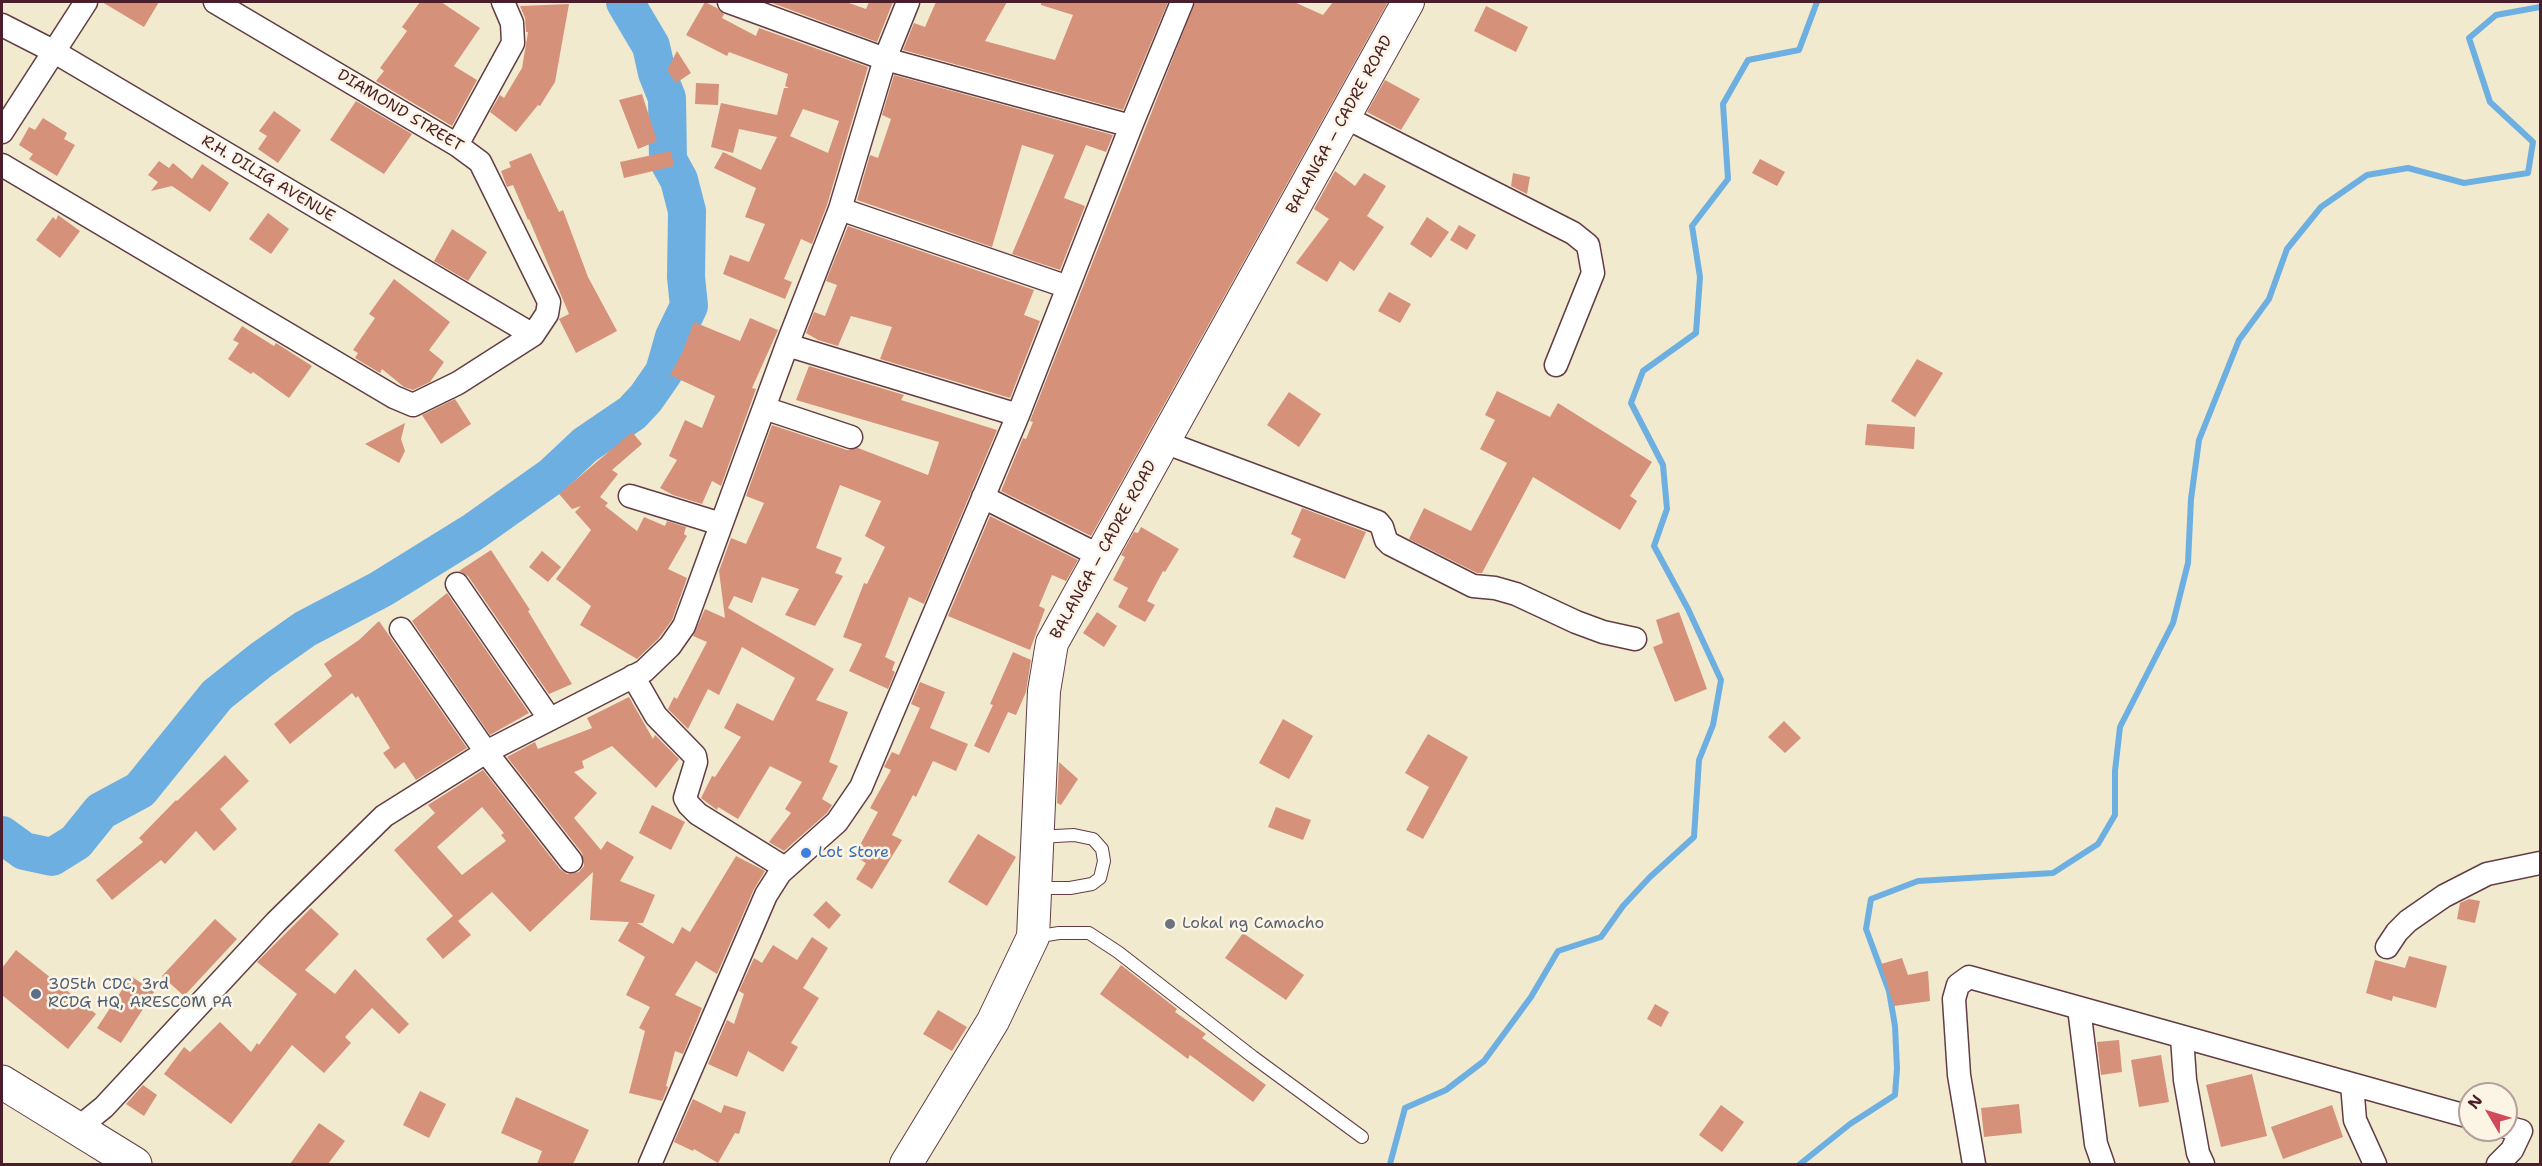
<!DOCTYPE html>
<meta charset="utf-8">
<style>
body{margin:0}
#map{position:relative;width:2542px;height:1166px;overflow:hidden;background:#f1eacf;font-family:"Shantell Sans",sans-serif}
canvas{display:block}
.frame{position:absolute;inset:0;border:3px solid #4a1f2b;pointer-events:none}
.north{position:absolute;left:2458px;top:1082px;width:60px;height:60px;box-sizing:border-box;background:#fcf5e5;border:2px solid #b59f9b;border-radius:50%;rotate:308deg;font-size:16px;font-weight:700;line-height:24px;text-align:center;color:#4a1f2b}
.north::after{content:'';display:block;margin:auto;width:21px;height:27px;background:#d1495b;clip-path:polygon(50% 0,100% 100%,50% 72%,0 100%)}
</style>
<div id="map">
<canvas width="2542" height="1166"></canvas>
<div class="frame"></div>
<div class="north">N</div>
</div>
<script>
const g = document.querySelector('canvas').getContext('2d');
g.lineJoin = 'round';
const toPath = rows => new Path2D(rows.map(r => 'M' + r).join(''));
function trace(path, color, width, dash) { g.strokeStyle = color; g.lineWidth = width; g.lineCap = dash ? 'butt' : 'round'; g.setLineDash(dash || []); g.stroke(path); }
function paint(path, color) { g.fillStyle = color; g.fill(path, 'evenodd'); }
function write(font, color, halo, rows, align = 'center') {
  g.font = font + ' "Shantell Sans",sans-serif'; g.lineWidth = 5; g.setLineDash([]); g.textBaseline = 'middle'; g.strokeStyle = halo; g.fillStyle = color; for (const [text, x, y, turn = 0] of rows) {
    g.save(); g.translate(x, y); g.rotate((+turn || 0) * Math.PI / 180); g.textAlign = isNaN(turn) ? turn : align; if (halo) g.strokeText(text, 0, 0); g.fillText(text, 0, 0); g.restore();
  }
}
trace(toPath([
 [1390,1164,1405,1108,1446,1090,1484,1061,1531,997,1558,951,1601,937,1623,906,1650,877,1694,837,1699,760,1713,725,1721,680,1688,609,1654,546,1667,509,1663,465,1631,403,1643,371,1696,333,1700,277,1692,226,1728,179,1723,104,1748,60,1799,50,1817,2],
 [1800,1164,1850,1124,1895,1095,1897,1069,1895,1026,1889,991,1866,929,1871,899,1918,881,2053,873,2098,844,2115,815,2115,771,2120,727,2173,623,2188,563,2191,499,2199,440,2239,340,2269,299,2287,249,2321,207,2367,175,2408,168,2464,183,2528,173,2533,142,2490,102,2469,38,2496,15,2540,7]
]), '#6eafe2', 6);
trace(toPath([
 [2,835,24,851,52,857,76,842,101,811,140,790,217,695,261,660,305,629,381,589,473,532,552,476,585,445,632,413,646,398,664,372,674,337,689,306,686,277,687,211,679,180,668,160,667,98,657,73,651,46,625,2]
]), '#6eafe2', 38);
paint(toPath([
 [102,2,159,2,144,27],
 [420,2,441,2,480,28,454,66,477,80,452,126,376,81,384,71,380,68,407,31,402,27],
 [705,2,717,8,724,14,722,18,756,36,759,28,868,67,827,205,812,244,801,239,784,279,792,282,785,299,723,274,730,255,749,262,765,224,745,217,756,188,714,168,723,152,761,170,777,137,739,129,733,153,711,147,721,103,777,115,784,88,789,88,785,86,788,74,729,52,727,56,686,35],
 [803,109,839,121,828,153,790,136],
 [773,2,846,2,866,9,869,2,893,2,877,42,772,3],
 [936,2,1007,2,985,41,1055,60,1073,15,1041,5,1041,2,1168,2,1123,110,903,50,914,23,925,27],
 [1195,2,1294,2,1323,15,1333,2,1388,2,1091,536,1001,491,1023,438,1026,439,1033,422,1030,421],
 [569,4,555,82,540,106,538,105,516,132,490,112,500,95,504,98,522,68,528,32,526,32,525,18,520,6],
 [1486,6,1528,27,1516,52,1474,31],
 [677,51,691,73,676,83,667,70],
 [894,75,1113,135,1106,152,1086,145,1064,198,1085,206,1060,270,1012,254,1054,155,1022,145,992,247,857,200,870,155,878,158,891,119,882,115],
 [1385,80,1420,99,1401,130,1367,112],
 [696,83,719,84,718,105,695,104],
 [642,94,657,141,638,149,619,100],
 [356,101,412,134,384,174,330,140],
 [274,111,301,130,278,163,258,149,267,136,259,131],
 [43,118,67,133,64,139,75,145,57,176,29,159,33,154,19,145,29,127,35,130],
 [671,151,674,166,624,178,620,162],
 [531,153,559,212,563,210,588,277,617,331,576,353,559,319,569,314,529,219,528,220,513,185,507,187,501,171,511,167,509,162],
 [1760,159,1785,172,1777,186,1752,173],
 [159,161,169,168,173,163,192,179,202,164,229,183,210,212,172,186,151,191,158,182,148,175],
 [1335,171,1355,186,1364,173,1386,186,1367,216,1384,227,1354,271,1340,261,1327,282,1296,263,1329,219,1314,209],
 [1513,173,1530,177,1527,194,1511,186],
 [268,213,289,229,271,254,249,239],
 [58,215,80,231,60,258,36,240,53,217,56,220],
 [1427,217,1449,232,1431,258,1410,244],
 [1459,225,1476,235,1467,250,1450,240],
 [848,226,1034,290,1024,315,1040,321,1010,398,880,359,892,327,851,316,838,346,818,340,806,333,814,312,825,316,837,285,826,281],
 [452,229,487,252,468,281,434,261],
 [394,279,450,322,429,350,444,362,430,382,413,390,404,387,382,369,380,373,355,358,358,353,353,350,375,318,369,314],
 [1389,292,1411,304,1400,323,1378,311],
 [750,318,778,330,752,388,756,389,721,486,712,481,702,504,673,495,660,488,677,460,669,456,685,420,702,428,715,396,670,375,682,353,694,322,740,341],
 [242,326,274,346,276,343,312,366,289,398,253,372,251,374,228,359,239,343,233,340],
 [1917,359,1943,373,1915,417,1891,401],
 [809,366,904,395,901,400,997,430,924,604,909,597,885,657,895,662,892,670,895,672,888,689,849,671,862,644,843,637,864,583,867,584,885,547,865,536,881,501,840,485,816,548,842,558,835,573,843,576,815,626,785,615,799,589,762,577,752,603,734,596,728,608,834,669,816,700,848,712,829,762,838,766,822,799,832,805,827,813,784,851,769,842,791,813,785,809,802,782,770,766,738,819,718,807,717,810,701,798,712,776,715,777,741,737,724,728,737,703,773,721,795,678,742,647,719,695,708,689,688,729,668,709,674,697,677,699,707,642,693,636,705,609,725,618,719,571,731,538,746,544,764,503,746,496,772,425,847,450,858,448,928,475,939,442,796,400],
 [1497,391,1550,417,1558,403,1652,462,1630,496,1637,501,1620,530,1533,477,1482,573,1477,573,1409,539,1424,508,1471,531,1507,463,1480,449,1495,420,1485,415],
 [1289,392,1321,414,1299,447,1267,425],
 [455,399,471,424,441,444,422,415],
 [405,423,401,439,405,451,399,463,365,444],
 [1867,424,1915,427,1914,449,1865,445],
 [632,432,642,444,612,470,618,474,600,497,608,503,605,506,637,531,644,517,665,526,667,521,686,527,684,534,687,536,668,569,687,578,672,620,658,639,637,659,580,625,591,606,556,579,591,530,575,512,581,506,572,509,559,494],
 [1302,508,1366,532,1345,579,1293,557,1301,539,1291,534],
 [990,516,1078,560,1066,581,1052,575,1039,606,1045,609,1030,650,948,616],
 [1141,527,1179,549,1165,572,1163,571,1147,601,1155,605,1145,622,1118,607,1128,588,1113,580,1125,557,1121,555,1134,532,1138,533],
 [491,550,530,610,528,611,572,684,549,694,468,576,459,571],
 [542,551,561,567,548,582,529,567],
 [447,593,529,713,490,735,412,621],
 [1097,612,1117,626,1104,647,1083,633],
 [1679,612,1707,689,1675,702,1653,647,1663,643,1656,620],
 [379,621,467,748,416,780,404,762,395,769,383,753,390,748,358,696,356,698,352,693,290,744,274,724,332,676,324,664,359,640],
 [1013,652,1031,660,1026,692,1016,715,1008,712,989,753,974,746,993,705,990,704],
 [920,682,945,692,930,728,968,744,956,771,933,761,916,797,913,795,892,835,902,840,872,889,856,879,866,863,854,856,878,812,870,808,891,770,884,767,886,763,892,752,899,755,920,708,911,704],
 [629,697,653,739,655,735,679,759,656,788,612,746,582,761,584,768,574,772,597,793,574,818,601,850,607,841,634,857,620,881,655,895,643,923,637,923,673,944,682,927,690,932,736,856,765,871,754,889,717,974,696,961,675,995,702,1008,683,1054,675,1051,666,1086,668,1087,662,1101,629,1093,645,1031,639,1028,650,1007,626,995,645,957,618,941,629,922,590,920,593,872,530,932,492,892,458,921,471,935,443,959,426,939,453,916,394,850,435,813,428,805,483,770,560,869,567,874,579,872,584,866,582,853,507,757,535,742,538,749,592,728,587,718],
 [482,807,504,833,501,835,506,841,462,875,437,847],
 [1283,719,1313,736,1289,779,1259,763],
 [1784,721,1801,738,1785,753,1768,737],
 [1428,734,1468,757,1423,839,1406,830,1429,787,1405,773],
 [225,755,249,781,220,809,237,829,214,851,196,831,165,864,161,860,112,900,96,880,143,842,139,838,176,800,177,801],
 [1059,762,1078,779,1061,805,1057,803],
 [652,805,685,822,671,850,639,833],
 [1276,807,1311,820,1303,840,1268,827],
 [978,834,1016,857,987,906,948,882],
 [2469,899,2480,901,2475,923,2457,919,2460,903],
 [826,901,841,915,829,929,813,915],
 [311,908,339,934,305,970,335,994,355,969,409,1024,399,1034,372,1008,345,1037,351,1043,324,1073,292,1045,231,1124,164,1074,184,1047,190,1052,220,1022,251,1052,257,1043,259,1045,297,994,257,962],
 [215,919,237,939,184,996,162,976],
 [1243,933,1304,975,1286,1000,1225,958],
 [812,937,828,948,803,988,819,998,791,1043,798,1047,783,1072,748,1051,737,1077,708,1064,727,1020,734,1024,744,994,739,991,754,958,762,963,773,945,797,960],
 [16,950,96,1014,68,1049,2,995,2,968],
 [2409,956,2447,966,2436,1008,2393,996,2392,1001,2366,993,2375,960,2405,968],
 [1902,958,1908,975,1928,971,1930,1001,1894,1006,1881,964],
 [1121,965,1177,1009,1175,1012,1206,1034,1202,1038,1266,1085,1253,1102,1190,1055,1188,1059,1100,994],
 [131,976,154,992,121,1043,97,1028],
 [1655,1004,1669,1012,1661,1027,1647,1019],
 [938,1010,967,1027,952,1051,923,1034],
 [2119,1040,2122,1072,2101,1075,2097,1042],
 [2161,1055,2169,1102,2139,1107,2131,1060],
 [2252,1074,2267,1136,2221,1147,2206,1085],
 [143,1085,157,1095,144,1116,126,1104],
 [420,1091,446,1104,429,1138,403,1125],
 [516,1097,589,1130,573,1164,537,1164,542,1151,501,1133],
 [693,1099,721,1113,724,1105,746,1112,739,1134,735,1133,718,1163,694,1149,693,1151,674,1142],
 [2019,1104,2022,1133,1984,1137,1981,1108],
 [1721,1105,1744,1122,1722,1152,1699,1135],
 [2332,1105,2343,1137,2283,1159,2271,1127],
 [319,1123,345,1141,328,1164,290,1164]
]), '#d6917b');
const lane = toPath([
 [1036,888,1070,888,1092,884,1100,878,1104,861,1102,849,1093,839,1074,835,1038,837],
 [1034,937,1059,933,1089,933,1118,952,1253,1057,1362,1137]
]);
const street = toPath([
 [729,2,885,59,908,2],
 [2,25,53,51,533,335],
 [1345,117,1573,233,1588,245,1593,273,1556,365],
 [2,132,86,2],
 [457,145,513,43,512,23,503,2],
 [2,165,394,397,413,405,458,383,533,335,547,314,549,302,480,162,457,145,215,2],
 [840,209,1068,287],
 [787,345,1018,415],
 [764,408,851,437],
 [1164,442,1378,522,1382,527,1386,540,1390,544,1473,586,1495,588,1516,594,1576,622,1603,632,1635,639],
 [630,496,721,524],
 [983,497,1100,556],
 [457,584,549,718],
 [401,629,486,752,571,861],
 [633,676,656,716,695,756,696,762,685,798,689,805,698,814,785,868],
 [2387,947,2397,932,2408,921,2444,896,2487,874,2540,863],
 [2079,1008,2096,1144,2103,1164],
 [2182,1037,2185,1080,2198,1153,2203,1164],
 [2352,1084,2355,1120,2375,1164],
 [77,1129,104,1107,276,922,384,816,486,752,644,671,670,646,684,626,787,345,840,209,885,59,1131,126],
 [650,1164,766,895,780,873,837,822,861,787,1018,415,1131,126,1182,2],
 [1974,1164,1959,1075,1954,999,1958,985,1969,977,2470,1117],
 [2498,1164,2512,1150,2521,1131,2506,1127]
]);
const secondary = toPath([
 [906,1164,993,1021,1033,937,1044,691,1052,643,1408,2]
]);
const primary = toPath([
 [2,1082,135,1164]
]);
trace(lane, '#633d44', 14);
trace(street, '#633d44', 25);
trace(secondary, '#633d44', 34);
trace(primary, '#633d44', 35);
trace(lane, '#fff', 12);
trace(street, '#fff', 22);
trace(secondary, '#fff', 32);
trace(primary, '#fff', 33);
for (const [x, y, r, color] of [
 [806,853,6,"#3f7fe0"],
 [1170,924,6,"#6b7280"],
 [36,994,6,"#5c6f8a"]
]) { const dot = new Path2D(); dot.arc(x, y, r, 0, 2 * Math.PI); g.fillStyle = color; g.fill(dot); trace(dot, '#fcf5e5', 2); }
write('16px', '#4a1f2b', '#fcf5e5', [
 ["DIAMOND STREET",400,111,31],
 ["BALANGA – CADRE ROAD",1340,125,-61],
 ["R.H. DILIG AVENUE",268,179,31],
 ["BALANGA – CADRE ROAD",1104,550,-61]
]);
write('16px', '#366cbe', '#fcf5e5', [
 ["Lot Store",818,853]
], 'left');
write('16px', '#5b616d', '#fcf5e5', [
 ["Lokal ng Camacho",1182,924]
], 'left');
write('16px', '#4e5e75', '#fcf5e5', [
 ["305th CDC, 3rd",48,985],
 ["RCDG HQ, ARESCOM PA",48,1003]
], 'left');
</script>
